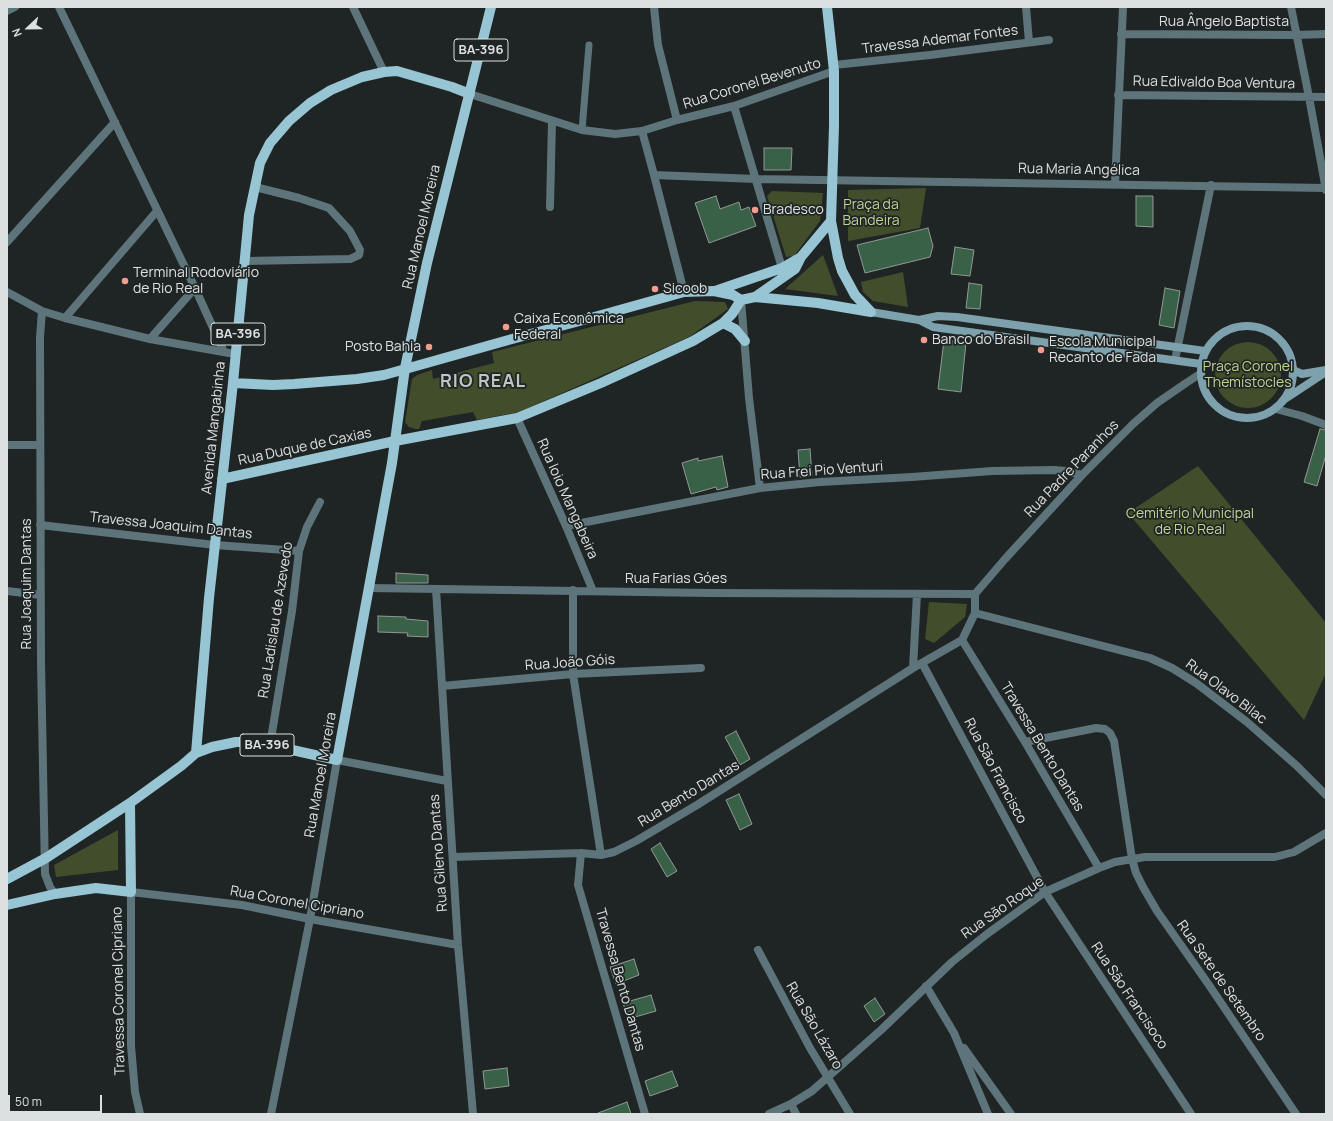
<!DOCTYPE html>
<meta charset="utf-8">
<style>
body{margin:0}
#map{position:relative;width:1333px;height:1121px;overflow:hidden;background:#1f2524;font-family:Manrope,sans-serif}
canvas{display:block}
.frame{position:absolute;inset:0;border:8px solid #dce0e0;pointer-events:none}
.north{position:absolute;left:8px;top:8px;width:40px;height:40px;-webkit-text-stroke:3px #1f2524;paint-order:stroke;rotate:248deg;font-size:11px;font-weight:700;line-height:16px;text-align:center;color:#dce0e0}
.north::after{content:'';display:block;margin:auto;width:14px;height:18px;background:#dce0e0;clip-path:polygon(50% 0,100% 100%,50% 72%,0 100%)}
.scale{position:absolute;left:8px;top:1095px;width:94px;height:18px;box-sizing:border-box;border:2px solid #dce0e0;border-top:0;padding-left:5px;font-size:12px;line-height:14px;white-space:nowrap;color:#dce0e0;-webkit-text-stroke:3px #1f2524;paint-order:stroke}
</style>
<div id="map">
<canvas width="1333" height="1121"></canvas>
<div class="frame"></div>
<div class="north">N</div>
<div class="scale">50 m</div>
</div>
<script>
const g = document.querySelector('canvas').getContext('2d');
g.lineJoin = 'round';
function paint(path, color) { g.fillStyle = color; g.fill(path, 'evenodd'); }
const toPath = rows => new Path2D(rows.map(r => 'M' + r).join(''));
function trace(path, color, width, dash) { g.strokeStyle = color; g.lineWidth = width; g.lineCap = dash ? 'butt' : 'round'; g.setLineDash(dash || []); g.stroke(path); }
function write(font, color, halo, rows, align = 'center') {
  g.font = font + ' Manrope,sans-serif'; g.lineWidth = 3.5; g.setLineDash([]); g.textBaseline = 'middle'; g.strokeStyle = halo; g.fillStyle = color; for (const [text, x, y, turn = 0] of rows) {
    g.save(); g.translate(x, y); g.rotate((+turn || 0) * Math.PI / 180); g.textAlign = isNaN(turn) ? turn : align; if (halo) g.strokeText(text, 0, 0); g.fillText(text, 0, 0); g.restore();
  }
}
paint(toPath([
 [926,188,920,228,848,241,848,190],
 [772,191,823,193,820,221,794,256,786,257,767,196],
 [823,255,838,296,785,289],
 [903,272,908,307,873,301,863,292,861,282],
 [695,301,725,302,728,309,689,337,519,412,477,420,473,412,422,421,419,429,416,429,409,427,405,422,412,379,417,375,432,370,433,379,494,363,492,352],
 '1215 375a33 33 0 1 1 66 0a33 33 0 1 1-66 0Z',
 [1198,466,1326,623,1326,673,1304,720,1128,513],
 [929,602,967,604,965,617,934,643,925,639],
 [118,830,118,870,56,877,54,865]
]), '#424e2b');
const building = toPath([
 [764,148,792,148,791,170,764,170,764,148],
 [716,196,720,209,739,202,741,210,749,207,756,226,709,243,695,203,716,196],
 [1136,196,1153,196,1153,227,1136,226,1136,196],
 [928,228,933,246,930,257,865,273,857,245,928,228],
 [955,247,974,250,970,276,951,274,955,247],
 [969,283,982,285,980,309,966,308,969,283],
 [1165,288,1180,291,1174,328,1159,325,1165,288],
 [944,340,966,343,961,392,938,389,944,340],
 [1320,429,1326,430,1326,455,1317,486,1304,482,1320,429],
 [810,449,812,476,800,477,798,450,810,449],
 [722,456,728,487,717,490,716,487,691,494,682,463,698,458,698,461,722,456],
 [396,573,428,575,428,583,396,583,396,573],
 [378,616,406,617,406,619,428,621,428,637,407,636,408,633,378,632,378,616],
 [736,731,750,759,740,765,725,737,736,731],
 [739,794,752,824,740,830,726,800,739,794],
 [660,843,677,871,667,877,651,849,660,843],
 [634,959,639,975,616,984,610,967,634,959],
 [651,995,656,1011,628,1019,623,1003,651,995],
 [875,998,885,1014,874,1022,864,1006,875,998],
 [507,1068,509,1086,485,1089,483,1071,507,1068],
 [672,1071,678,1086,650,1096,645,1081,672,1071],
 [627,1102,631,1114,599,1114,598,1113,627,1102]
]);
paint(building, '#396148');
trace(building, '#929894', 1);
trace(toPath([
 [582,130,589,45]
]), '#5e747b', 7);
trace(toPath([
 [59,7,195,288,224,352],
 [353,7,384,72],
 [654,7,658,45,677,120],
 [1026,7,1029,42],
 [1291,7,1309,97,1326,190],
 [7,11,15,7],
 [1121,34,1296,35,1326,34],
 [834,65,930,55,1049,40],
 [470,94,582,130,615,134,642,131,677,120,734,106,834,71],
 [1118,95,1326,97],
 [734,106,782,268],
 [642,131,654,175,684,292],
 [654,175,756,179,1326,188],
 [1115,184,1123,7],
 [550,207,552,121],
 [7,242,115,122],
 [245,261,350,259,359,255,360,250,350,231,329,208,299,198,255,187],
 [7,292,42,311,65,318,150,339,229,353],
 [741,300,749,398,760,488],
 [42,311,40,337,41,662,45,874,50,887,55,894],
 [65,318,157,211],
 [150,339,195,288],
 [1175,360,1211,185],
 [1276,409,1302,416,1326,425],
 [517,418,566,526,593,591],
 [7,445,40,445],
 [40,525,215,545,299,551],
 [566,526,760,488,820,482,912,477,992,471,1054,470,1066,471,1082,475],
 [370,588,710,593,975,594],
 [436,589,458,945,473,1114],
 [573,590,573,674,601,855],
 [7,591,41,595],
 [975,594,1005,559,1082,475,1133,424,1157,403,1186,383,1200,374],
 [975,613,1150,658,1172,668,1196,683,1247,722,1297,766,1326,795],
 [962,640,1025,742,1099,868],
 [922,663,1045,892,1191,1114],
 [913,668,917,594],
 [442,686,573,674,701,668],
 [1025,742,1096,728,1105,729,1110,733,1114,741,1132,859,1136,873,1143,887,1157,911,1209,985,1296,1114],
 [270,745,292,611,299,551,307,527,320,502],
 [581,853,578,885,645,1114],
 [453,857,581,853,601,855,614,852,636,841,697,805,913,668,962,640,975,613,975,594],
 [758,950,810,1048,850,1114],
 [926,986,954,1033,988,1114],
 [964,1048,1011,1114],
 [791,1104,796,1114],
 [140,1114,135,1092,131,1046,131,892,242,905,310,919,458,945],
 [271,1114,310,919,337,760,447,781],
 [769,1114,791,1104,812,1091,881,1030,952,962,987,934,1045,892,1099,868,1115,862,1145,857,1275,857,1294,852,1326,833]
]), '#5e747b', 8);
trace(toPath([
 [871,312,919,320,933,327,1201,364],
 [919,320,938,316,957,317,1205,351],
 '1201 372a46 46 0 1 1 92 0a46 46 0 1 1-92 0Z',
 [1293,370,1302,374,1326,370],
 [1285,399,1326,372]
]), '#7ea2ad', 8);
trace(toPath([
 [827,7,834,71,834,126,831,221,838,258,842,271,855,295,871,312],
 [715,291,782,268,801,257,831,221],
 [755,297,795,269,801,257],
 [741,300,755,297,818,303,871,312],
 [723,323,735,329,745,341],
 [233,383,273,385,294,384,357,379,384,375,512,339,598,316,684,292,714,291,733,295,741,300],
 [222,479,395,441,517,418,601,383,693,341,723,323,732,314,741,300],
 [196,753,209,598,233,383,249,215,260,163,270,143,289,121,310,103,331,90,362,77,384,72,397,71,452,87,470,94],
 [7,879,46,858,75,839,130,803,181,766,196,753,212,747,236,742,251,742,270,745,337,760,392,463,405,368,427,263,491,7],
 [7,905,55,894,96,888,131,892,130,803]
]), '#97c5d4', 10);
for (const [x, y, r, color] of [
 [755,210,4,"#f59c90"],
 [125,281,4,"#f59c90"],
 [655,289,4,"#f59c90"],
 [506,327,4,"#f59c90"],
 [924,340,4,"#f59c90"],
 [429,347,4,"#f59c90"],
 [1041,350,4,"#f59c90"]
]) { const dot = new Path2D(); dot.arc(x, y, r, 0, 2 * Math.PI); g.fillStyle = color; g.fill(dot); trace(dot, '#1f2524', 1.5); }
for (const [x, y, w] of [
 [481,50,54],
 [238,334,54],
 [267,745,54]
]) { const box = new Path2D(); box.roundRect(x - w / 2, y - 11, w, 22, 3); g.fillStyle = '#1f2524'; g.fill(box); trace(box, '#dce0e0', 1); }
write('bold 13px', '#dce0e0', null, [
 ["BA-396",481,50],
 ["BA-396",238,334],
 ["BA-396",267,745]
]);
write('14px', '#dce0e0', '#1f2524', [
 ["Rua Ângelo Baptista",1224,22],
 ["Travessa Ademar Fontes",940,40,-7],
 ["Rua Edivaldo Boa Ventura",1214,83,1],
 ["Rua Coronel Bevenuto",752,84,-17],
 ["Rua Maria Angélica",1079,170,1],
 ["Rua Manoel Moreira",422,227,-77],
 ["Avenida Mangabinha",214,428,-84],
 ["Rua Duque de Caxias",305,447,-12],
 ["Rua Padre Paranhos",1072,469,-46],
 ["Rua Frei Pio Venturi",822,471,-4],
 ["Rua Ioio Mangabeira",567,499,66],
 ["Travessa Joaquim Dantas",171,526,6],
 ["Rua Farias Góes",676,579],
 ["Rua Joaquim Dantas",27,584,-90],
 ["Rua Ladislau de Azevedo",276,620,-81],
 ["Rua João Góis",570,663,-4],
 ["Rua Olavo Bilac",1226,692,37],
 ["Travessa Bento Dantas",1042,747,59],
 ["Rua São Francisco",995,771,62],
 ["Rua Manoel Moreira",321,775,-80],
 ["Rua Bento Dantas",689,794,-31],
 ["Rua Gileno Dantas",439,853,-94],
 ["Rua Coronel Cipriano",297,903,10],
 ["Rua São Roque",1003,908,-35],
 ["Travessa Bento Dantas",620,980,74],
 ["Rua Sete de Setembro",1221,981,55],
 ["Travessa Coronel Cipriano",119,991,-91],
 ["Rua São Francisoco",1129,996,56],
 ["Rua São Lázaro",814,1026,60]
]);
write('14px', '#bed592', '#1f2524', [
 ["Praça da",871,205],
 ["Bandeira",871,221],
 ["Praça Coronel",1248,367],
 ["Themístocles",1248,383],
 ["Cemitério Municipal",1190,514],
 ["de Rio Real",1190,530]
]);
write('14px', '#dce0e0', '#1f2524', [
 ["Bradesco",763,210],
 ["Terminal Rodoviário",133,273],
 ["de Rio Real",133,289],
 ["Sicoob",663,289],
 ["Caixa Econômica",514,319],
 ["Federal",514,335],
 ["Banco do Brasil",932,340],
 ["Escola Municipal",1049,342],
 ["Recanto de Fada",1049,358],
 ["Posto Bahia",421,347,"right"]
], 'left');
g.letterSpacing = '1px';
write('bold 18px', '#bfc6c5', '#1f2524', [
 ["RIO REAL",483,382]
]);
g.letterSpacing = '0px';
</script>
